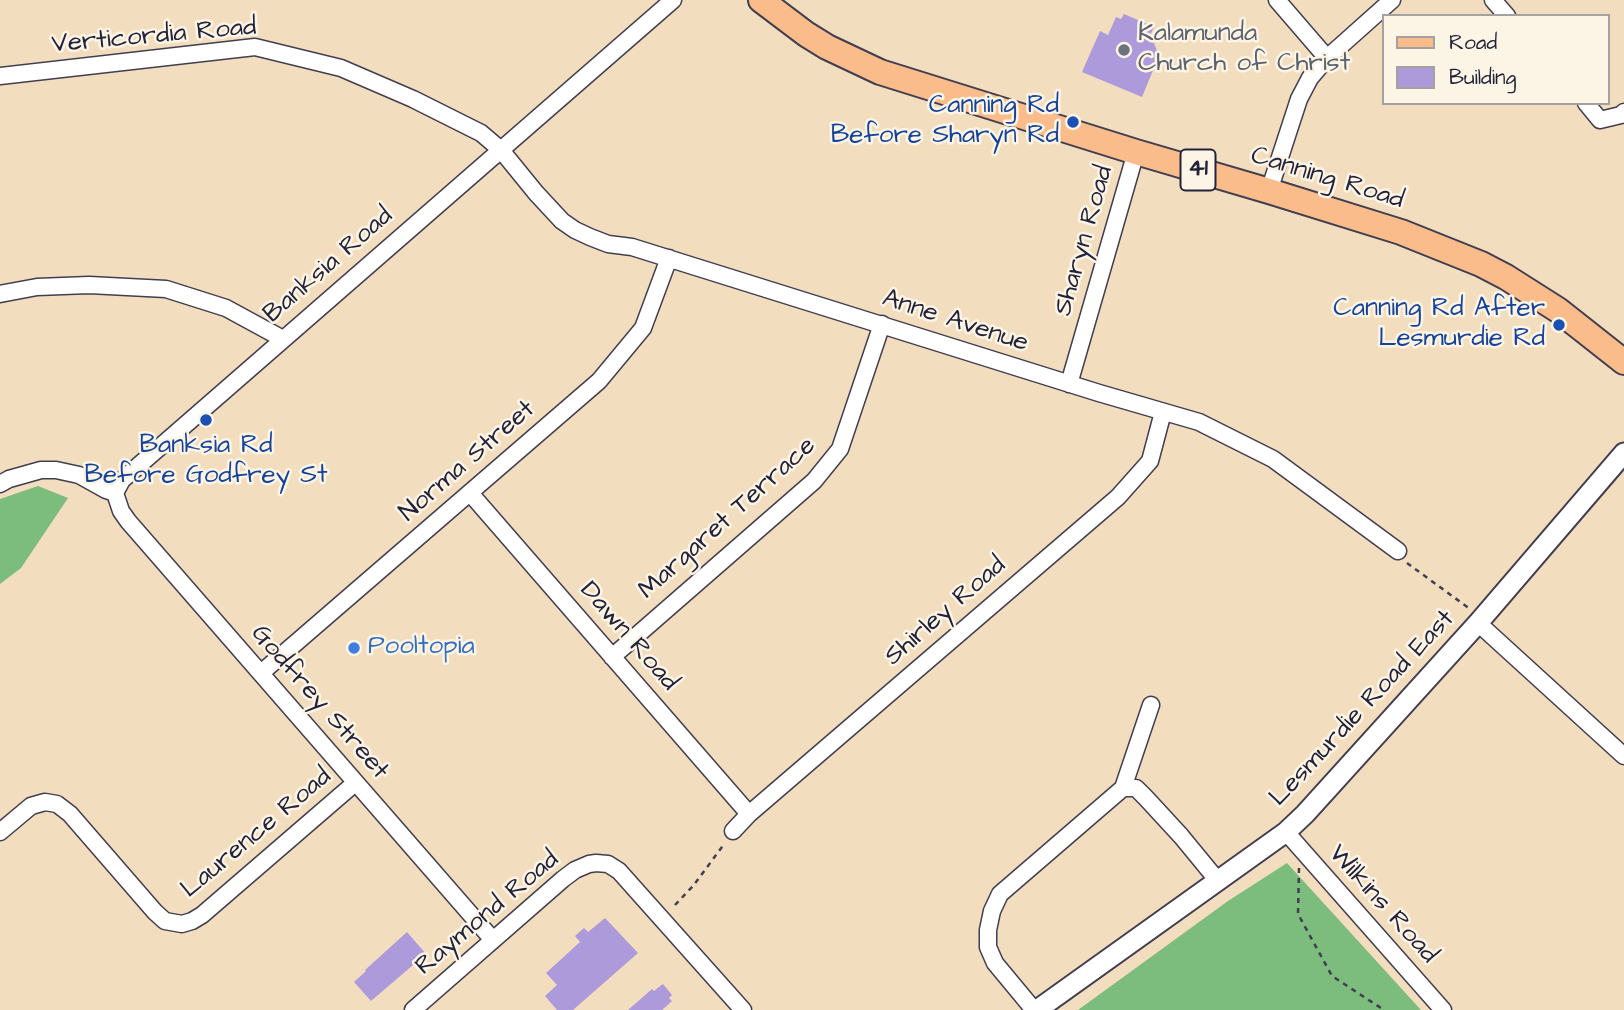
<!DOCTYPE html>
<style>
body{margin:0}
#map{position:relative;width:1624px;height:1010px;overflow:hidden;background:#f3ddbf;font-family:"Architects Daughter",sans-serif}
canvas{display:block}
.legend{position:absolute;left:1382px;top:14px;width:228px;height:91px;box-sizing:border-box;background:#fcf5e5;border:2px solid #a5a1a1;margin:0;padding:9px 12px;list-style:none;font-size:21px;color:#22223b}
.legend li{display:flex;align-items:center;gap:14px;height:35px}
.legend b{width:35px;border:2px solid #a5a1a1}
</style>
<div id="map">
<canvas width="1624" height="1010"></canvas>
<ul class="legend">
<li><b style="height:9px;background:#fabc8b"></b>Road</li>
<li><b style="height:19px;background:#ad9adb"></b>Building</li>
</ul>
</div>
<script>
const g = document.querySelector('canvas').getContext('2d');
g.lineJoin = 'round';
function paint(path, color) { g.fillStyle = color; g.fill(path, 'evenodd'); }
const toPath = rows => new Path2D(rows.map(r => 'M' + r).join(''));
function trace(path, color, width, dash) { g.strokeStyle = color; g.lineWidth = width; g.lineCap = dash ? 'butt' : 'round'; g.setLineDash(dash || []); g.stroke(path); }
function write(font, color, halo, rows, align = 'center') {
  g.font = font + ' "Architects Daughter",sans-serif'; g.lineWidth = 5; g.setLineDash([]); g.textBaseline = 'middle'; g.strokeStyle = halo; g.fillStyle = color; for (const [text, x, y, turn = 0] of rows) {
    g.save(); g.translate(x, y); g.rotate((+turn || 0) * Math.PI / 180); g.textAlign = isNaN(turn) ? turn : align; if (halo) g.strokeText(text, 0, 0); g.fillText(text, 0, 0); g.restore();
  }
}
paint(toPath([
 [38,486,68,498,21,568,0,584,0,499],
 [1287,863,1421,1010,1078,1010,1228,901]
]), '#7cbc7c');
paint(toPath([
 [1124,14,1154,27,1148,40,1154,43,1159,56,1142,97,1082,72,1100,31,1108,35,1116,17,1121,19],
 [605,918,638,953,573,1010,557,1010,545,996,557,985,546,973,580,942,575,936,584,928,588,932],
 [407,932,426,954,371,1001,354,982,366,971,365,970],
 [663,984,672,995,669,998,672,1001,662,1010,628,1010,652,989,654,991]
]), '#ad9adb');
const minor = toPath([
 [1277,0,1327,58],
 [1493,0,1507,16],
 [0,76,255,47,341,68,413,99,481,133,501,150,536,193,562,221,575,230,590,237,608,244,632,247,1099,393,1199,422,1273,459,1398,551],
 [1586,103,1600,120,1621,115,1624,112],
 [1269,191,1299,99,1310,78,1327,58,1392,0],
 [0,294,37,287,89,285,166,289,226,308,283,339],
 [1069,384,1136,152],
 [0,484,9,479,41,470,56,470,79,475,106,490,115,493],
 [115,493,122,480,673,0],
 [115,493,121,511,128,521,493,940],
 [470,493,749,814],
 [1478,623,1624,756],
 [612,657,814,481,840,449,882,324],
 [261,673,599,381,643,328,669,258],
 [1151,705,1123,788,1136,788,1146,798,1181,836,1218,881],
 [733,831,749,814,1118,497,1150,461,1163,412],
 [0,832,31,806,45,802,57,804,70,814,155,912,165,921,182,924,192,921,202,915,355,783],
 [1286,832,1443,1010],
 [413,1010,563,879,575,870,589,864,596,863,608,864,619,871,743,1010],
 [1034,1010,995,963,988,947,988,930,992,911,1000,894,1123,788]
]);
const tertiary = toPath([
 [1037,1010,1286,832,1305,814,1478,623,1624,453]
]);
const primary = toPath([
 [761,0,806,34,827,47,880,72,1136,152,1269,191,1401,232,1481,264,1506,277,1558,310,1624,362]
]);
trace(minor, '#413e4f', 19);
trace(tertiary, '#413e4f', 23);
trace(primary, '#413e4f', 28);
trace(toPath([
 [1407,563,1470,609],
 [1299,868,1298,914,1332,976,1384,1010],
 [675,905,693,886,725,843]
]), '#413e4f', 2.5, [5, 5]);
trace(minor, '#fff', 16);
trace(tertiary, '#fff', 19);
trace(primary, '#fabc8b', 24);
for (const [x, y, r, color] of [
 [1124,50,7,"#6b7280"],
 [1073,122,7,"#1a4fb4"],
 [1559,325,7,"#1a4fb4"],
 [206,420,7,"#1a4fb4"],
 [354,648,7,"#3f7fe0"]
]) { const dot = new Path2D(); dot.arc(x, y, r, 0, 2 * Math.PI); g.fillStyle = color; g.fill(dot); trace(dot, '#fcf5e5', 2.5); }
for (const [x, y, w] of [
 [1198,170,35]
]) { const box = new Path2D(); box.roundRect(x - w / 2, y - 20.5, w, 41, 5); g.fillStyle = '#fcf5e5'; g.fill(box); trace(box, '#22223b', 2); }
write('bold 24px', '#22223b', null, [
 ["41",1198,170]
]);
write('26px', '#5b616d', '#fcf5e5', [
 ["Kalamunda",1138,35],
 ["Church of Christ",1138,65]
], 'left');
write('26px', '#22223b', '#fcf5e5', [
 ["Verticordia Road",154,37,-5],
 ["Canning Road",1327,179,17],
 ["Sharyn Road",1085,241,-74],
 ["Banksia Road",329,266,-41],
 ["Anne Avenue",955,322,18],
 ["Norma Street",468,462,-41],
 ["Margaret Terrace",728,519,-42],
 ["Shirley Road",946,612,-41],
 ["Dawn Road",628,637,49],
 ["Godfrey Street",319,703,49],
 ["Lesmurdie Road East",1363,709,-47],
 ["Laurence Road",257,834,-40],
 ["Wilkins Road",1382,905,48],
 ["Raymond Road",488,914,-40]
]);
write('26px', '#164399', '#fcf5e5', [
 ["Canning Rd",1059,107],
 ["Before Sharyn Rd",1059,137],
 ["Canning Rd After",1545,310],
 ["Lesmurdie Rd",1545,340],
 ["Banksia Rd",206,447,"center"],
 ["Before Godfrey St",206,477,"center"]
], 'right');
write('26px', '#366cbe', '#fcf5e5', [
 ["Pooltopia",368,648]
], 'left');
</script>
